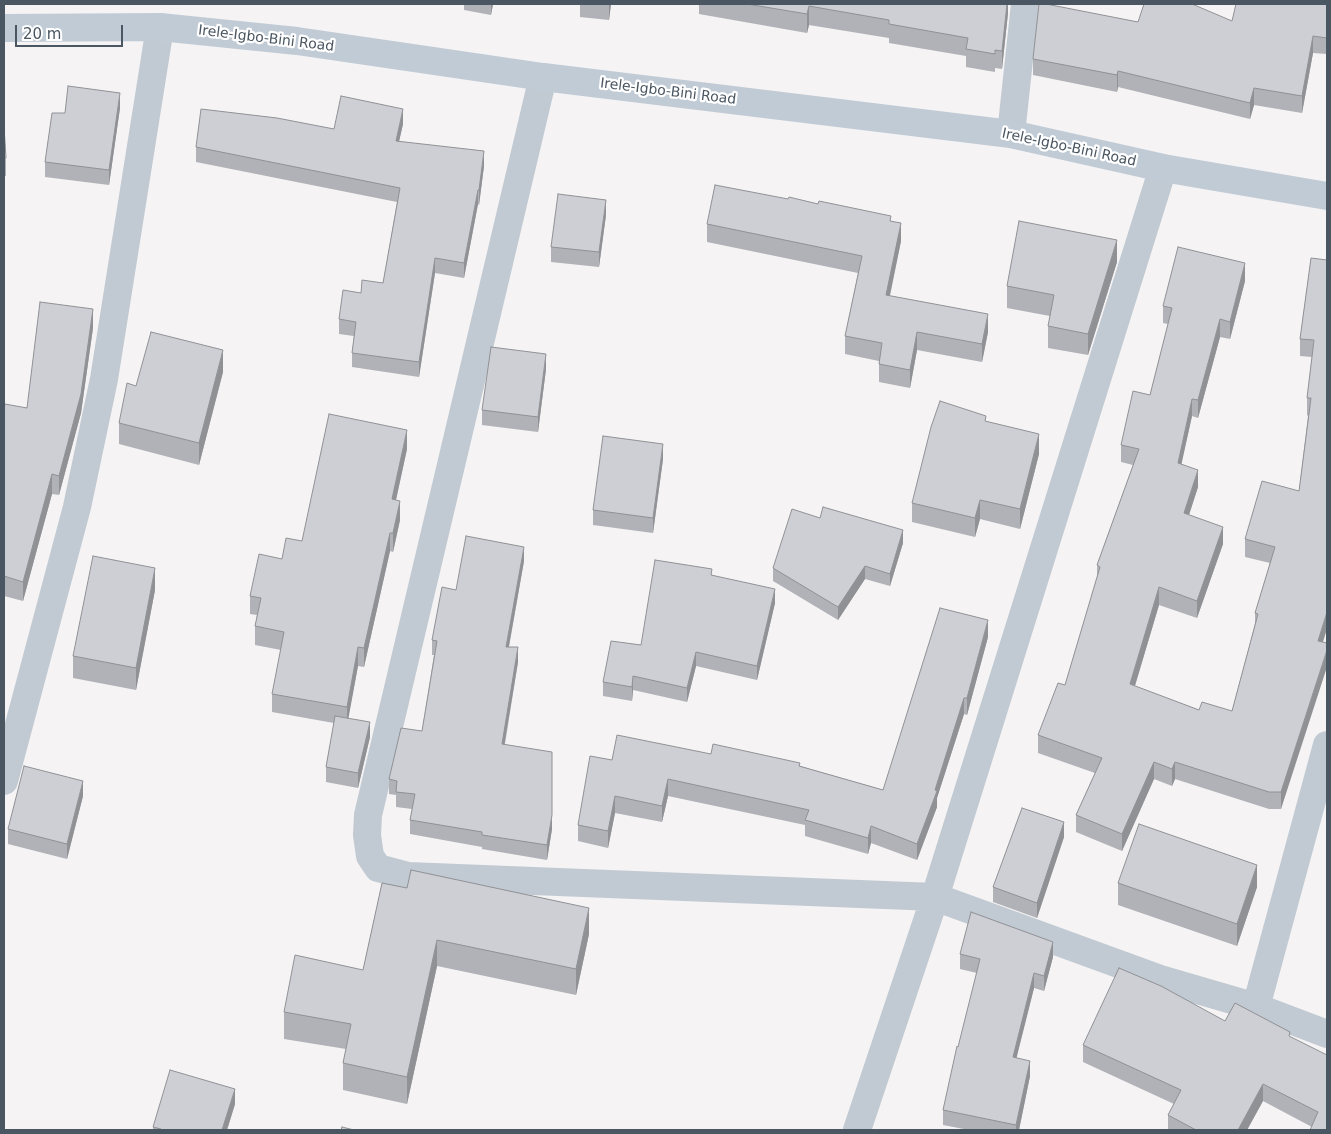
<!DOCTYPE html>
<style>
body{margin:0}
#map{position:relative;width:1331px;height:1134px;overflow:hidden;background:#f5f3f3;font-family:"DejaVu Sans",sans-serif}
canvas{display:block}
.frame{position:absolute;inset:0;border:5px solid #4a5661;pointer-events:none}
.scale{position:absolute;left:15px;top:25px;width:108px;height:22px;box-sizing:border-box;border:2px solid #4a5661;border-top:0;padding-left:6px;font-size:15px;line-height:18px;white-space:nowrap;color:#4a5661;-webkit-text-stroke:4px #fff;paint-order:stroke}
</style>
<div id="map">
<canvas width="1331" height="1134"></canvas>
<div class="frame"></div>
<div class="scale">20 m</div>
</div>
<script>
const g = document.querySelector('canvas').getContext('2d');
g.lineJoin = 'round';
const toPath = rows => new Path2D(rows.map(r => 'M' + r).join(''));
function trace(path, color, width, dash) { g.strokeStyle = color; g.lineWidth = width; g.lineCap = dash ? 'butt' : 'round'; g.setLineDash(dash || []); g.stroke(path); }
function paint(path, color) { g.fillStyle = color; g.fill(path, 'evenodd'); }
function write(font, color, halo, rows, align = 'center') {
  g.font = font + ' "DejaVu Sans",sans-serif'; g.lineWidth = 4.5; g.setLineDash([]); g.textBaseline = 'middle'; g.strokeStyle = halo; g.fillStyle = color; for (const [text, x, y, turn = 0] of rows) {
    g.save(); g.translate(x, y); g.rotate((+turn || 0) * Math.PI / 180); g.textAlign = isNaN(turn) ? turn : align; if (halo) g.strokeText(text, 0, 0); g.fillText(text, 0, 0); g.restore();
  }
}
trace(toPath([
 [543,77,368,815,367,835,370,856,378,868,408,876,935,897,1160,979,1256,1007,1327,1034],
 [1011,134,1025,4],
 [4,781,77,507,104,379,160,27],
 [1256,1007,1327,745],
 [857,1130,935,897,1163,168]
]), '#c1cad2', 28);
trace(toPath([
 [4,28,160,27,297,41,543,77,1011,134,1163,168,1327,196]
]), '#c1cbd6', 28);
paint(toPath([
 [464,4,493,4,491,15,464,10],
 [580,4,611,4,609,20,580,17],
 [699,4,1008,4,1008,13,1002,69,995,68,995,72,966,67,966,56,889,43,889,38,809,25,807,33,699,14],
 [1327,4,1327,54,1313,53,1302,113,1254,105,1250,119,1118,87,1117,92,1033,75,1033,59,1138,22,1232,21],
 [120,108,109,185,45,177,45,162,65,113],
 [403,124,399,141,484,166,479,205,478,204,464,278,435,273,419,377,352,367,352,353,354,336,339,334,339,319,361,293,383,283,397,202,196,162,196,147,334,129],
 [4,126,6,158,6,176,4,176],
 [818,204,891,221,901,241,890,296,988,332,982,362,917,350,910,388,879,382,879,361,845,354,845,336,858,273,707,242,707,224],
 [606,215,599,267,551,262,551,247],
 [1311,258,1323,642,1281,809,1269,809,1175,779,1172,786,1154,779,1122,851,1076,832,1076,815,1095,773,1038,753,1038,735,1065,685,1097,578,1097,565,1133,465,1121,462,1121,445,1150,395,1168,324,1163,323,1163,306,1245,281,1230,339,1220,337,1198,418,1192,416,1181,464,1198,487,1189,515,1223,544,1197,618,1159,605,1135,686,1199,710,1232,711,1255,624,1255,613,1270,563,1245,557,1245,539,1299,491,1308,416,1307,415,1307,398,1312,357,1300,356,1300,339],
 [1117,262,1088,355,1048,348,1048,326,1050,316,1007,308,1007,286],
 [93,328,81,413,59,495,52,494,23,601,4,596,4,409,27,408],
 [546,369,538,432,482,425,482,410],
 [223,372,199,465,119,444,119,423,136,386],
 [986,421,1039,454,1020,529,980,519,975,537,912,522,912,503],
 [407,449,396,500,400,520,393,552,390,551,364,667,358,666,348,718,370,737,358,788,326,782,326,767,334,723,272,712,272,694,281,650,255,645,255,626,257,615,250,614,250,596,302,541],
 [663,459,653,533,593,525,593,510],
 [820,518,903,543,890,586,865,579,838,620,773,581,773,568],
 [524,561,509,647,518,662,505,744,552,829,547,860,482,849,482,847,410,834,410,820,412,809,396,807,396,795,389,794,389,779,422,731,434,655,432,655,432,640,456,590],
 [712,575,775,603,757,680,696,666,687,702,633,690,632,701,603,696,603,682],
 [155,590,136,690,73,678,73,656],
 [988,637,967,715,964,714,937,798,937,807,917,860,871,843,868,854,805,836,805,825,668,796,662,822,615,813,608,848,578,841,578,825,612,760,711,754,800,766,883,790],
 [83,796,67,859,8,844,8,829],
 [1064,837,1037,918,993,902,993,887],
 [382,883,589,934,576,995,437,966,407,1104,343,1090,343,1063,346,1049,284,1039,284,1012,363,970],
 [1118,883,1257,887,1237,946,1118,905],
 [960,954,1053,957,1044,991,1034,988,1016,1058,1030,1076,1019,1130,969,1130,943,1125,943,1110,977,973,960,969],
 [1225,1021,1290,1037,1327,1130,1312,1127,1263,1101,1247,1130,1168,1130,1168,1115,1174,1104,1083,1062,1083,1045],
 [235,1104,227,1130,153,1130,153,1127]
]), '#b0b2b7');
paint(toPath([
 [491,4,493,4,491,15],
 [609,4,611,4,609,20],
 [1007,4,1008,4,1008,13,1002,69,1002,51],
 [809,6,809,25,807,33,807,14],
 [1313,36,1313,53,1302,113,1302,96],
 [1118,71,1118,87,1117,92,1117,75],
 [1254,88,1254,105,1250,119,1250,103],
 [120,93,120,108,109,185,109,170],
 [403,109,403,124,396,155,396,141],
 [484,151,484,166,479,205,479,190],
 [478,190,478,204,464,278,464,263],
 [606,200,606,215,599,267,599,252],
 [901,223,901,241,886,313,886,295],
 [1117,240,1117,262,1088,355,1088,334],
 [435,258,435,273,419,377,419,362],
 [1245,263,1245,281,1230,339,1230,322],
 [93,309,93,328,81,413,59,495,59,476],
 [988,314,988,332,982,362,982,344],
 [1220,319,1220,337,1198,418,1198,400],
 [917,332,917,350,910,388,910,370],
 [223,350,223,372,199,465,199,443],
 [546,354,546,369,538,432,538,417],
 [1192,399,1192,416,1178,480,1178,463],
 [407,430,407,449,392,518,392,499],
 [1039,434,1039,454,1020,529,1020,509],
 [663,444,663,459,653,533,653,518],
 [1198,470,1198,487,1184,530,1184,513],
 [52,474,52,494,23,601,23,582],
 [980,500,980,519,975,537,975,518],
 [400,501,400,520,393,552,393,533],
 [1223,527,1223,544,1197,618,1197,601],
 [903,530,903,543,890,586,890,574],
 [390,533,390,551,364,667,364,648],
 [524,547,524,561,506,662,506,647],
 [865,566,865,579,838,620,838,607],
 [155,568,155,590,136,690,136,668],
 [1159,587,1159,605,1130,702,1130,684],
 [775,589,775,603,757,680,757,666],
 [1327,612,1327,629,1318,658,1318,641],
 [988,620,988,637,967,715,967,698],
 [358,647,358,666,347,726,347,707],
 [518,647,518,662,502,758,502,744],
 [1327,650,1327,667,1281,809,1281,792],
 [696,652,696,666,687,702,687,688],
 [633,676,633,690,632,701,632,687],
 [964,698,964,714,937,798,937,807,917,860,917,844],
 [370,722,370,737,358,788,358,773],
 [1154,762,1154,779,1122,851,1122,834],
 [1175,762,1175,779,1172,786,1172,769],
 [668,779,668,796,662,822,662,806],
 [83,781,83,796,67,859,67,844],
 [615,796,615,813,608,848,608,831],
 [552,815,552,829,547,860,547,845],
 [1064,822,1064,837,1037,918,1037,903],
 [871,826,871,843,868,854,868,838],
 [1257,865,1257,887,1237,946,1237,924],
 [589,908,589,934,576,995,576,969],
 [437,940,437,966,407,1104,407,1077],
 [1053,942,1053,957,1044,991,1044,976],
 [1034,973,1034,988,1013,1072,1013,1057],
 [1030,1061,1030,1076,1019,1130,1016,1130,1016,1125],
 [1263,1084,1263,1101,1247,1130,1238,1130],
 [235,1089,235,1104,227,1130,222,1130]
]), '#909195');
const building = toPath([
 [747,4,1007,4,1002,51,995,50,995,54,966,49,968,38,889,24,889,20,809,6,807,14,747,4],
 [1039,4,1046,4,1138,22,1144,4,1192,4,1232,21,1236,4,1327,4,1327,38,1313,36,1302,96,1254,88,1250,103,1118,71,1117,75,1033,59,1039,4],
 [68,86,120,93,109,170,45,162,52,113,65,113,68,86],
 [341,96,403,109,396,141,484,151,479,190,478,190,464,263,435,258,419,362,352,353,356,322,339,319,343,290,361,293,362,280,383,283,400,188,196,147,201,109,277,118,334,129,341,96],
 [4,126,6,158,4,158,4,126],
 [715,185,788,199,789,197,818,204,819,201,891,216,890,221,901,223,886,295,988,314,982,344,917,332,910,370,879,364,882,343,845,336,862,256,707,224,715,185],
 [558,194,606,200,599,252,551,247,558,194],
 [1019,221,1117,240,1088,334,1048,326,1054,295,1007,286,1019,221],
 [1178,247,1245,263,1230,322,1220,319,1198,400,1192,399,1178,463,1198,470,1184,513,1223,527,1197,601,1159,587,1130,684,1199,710,1202,702,1232,711,1258,614,1255,613,1275,547,1245,539,1262,481,1299,491,1311,398,1307,398,1314,340,1300,339,1311,258,1327,260,1327,612,1318,641,1327,643,1327,650,1281,792,1269,792,1175,762,1172,769,1154,762,1122,834,1076,815,1102,758,1038,735,1058,683,1065,685,1100,567,1097,565,1139,449,1121,445,1133,391,1150,395,1172,308,1163,306,1178,247],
 [40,302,93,309,81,394,59,476,52,474,23,582,4,576,4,409,5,404,27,408,40,302],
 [151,332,223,350,199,443,119,423,127,383,136,386,151,332],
 [491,347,546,354,538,417,482,410,491,347],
 [940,401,986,416,985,421,1039,434,1020,509,980,500,975,518,912,503,931,427,940,401],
 [329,414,407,430,392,499,400,501,393,533,390,533,364,648,358,647,347,707,272,694,284,632,255,626,261,598,250,596,259,554,282,559,286,538,302,541,329,414],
 [603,436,663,444,653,518,593,510,603,436],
 [823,507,903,530,890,574,865,566,838,607,773,568,792,509,820,518,823,507],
 [466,536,524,547,506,647,518,647,502,744,552,752,552,815,547,845,482,835,482,832,410,820,415,794,396,792,397,781,389,779,401,728,422,731,437,641,432,640,442,587,456,590,466,536],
 [93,556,155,568,136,668,73,656,93,556],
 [655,560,712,569,711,575,775,589,757,666,696,652,687,688,633,676,632,687,603,682,611,641,641,645,655,560],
 [940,608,988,620,967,698,964,698,935,790,937,791,917,844,871,826,868,838,805,820,809,810,668,779,662,806,615,796,608,831,578,825,590,756,612,760,617,735,711,754,713,744,800,763,799,766,883,790,940,608],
 [335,716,370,722,358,773,326,767,335,716],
 [24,766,83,781,67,844,8,829,24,766],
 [1022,808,1064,822,1037,903,993,887,1022,808],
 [1139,824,1257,865,1237,924,1118,883,1139,824],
 [411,870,589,908,576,969,437,940,407,1077,343,1063,351,1024,284,1012,295,955,363,970,382,883,407,888,411,870],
 [971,912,1053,942,1044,976,1034,973,1013,1057,1030,1061,1016,1125,943,1110,957,1046,958,1047,980,959,960,954,971,912],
 [1119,968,1161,986,1225,1021,1235,1003,1290,1032,1289,1036,1327,1055,1327,1130,1310,1130,1318,1112,1263,1084,1238,1130,1196,1130,1168,1115,1181,1090,1083,1045,1119,968],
 [170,1070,235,1089,222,1130,161,1130,161,1129,153,1127,170,1070],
 [342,1127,354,1130,341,1130,342,1127]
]);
paint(building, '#cdcfd5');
trace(building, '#909195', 1);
write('14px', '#4a5661', '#fff', [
 ["Irele-Igbo-Bini Road",266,39,7],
 ["Irele-Igbo-Bini Road",668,92,7],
 ["Irele-Igbo-Bini Road",1069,148,12]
]);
</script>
